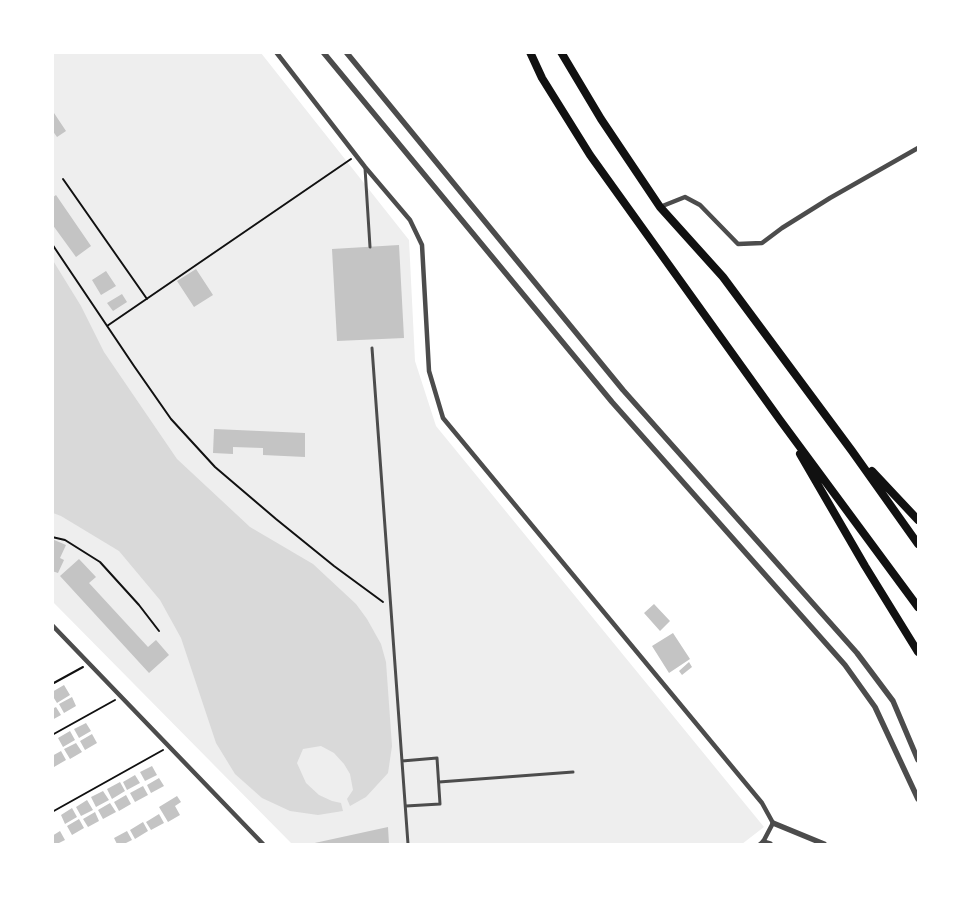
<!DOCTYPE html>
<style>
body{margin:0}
#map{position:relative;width:971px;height:897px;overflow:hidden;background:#fff;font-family:"Golos Text",sans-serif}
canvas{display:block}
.frame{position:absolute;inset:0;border:54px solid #fff;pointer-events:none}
</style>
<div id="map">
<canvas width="971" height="897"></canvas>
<div class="frame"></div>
</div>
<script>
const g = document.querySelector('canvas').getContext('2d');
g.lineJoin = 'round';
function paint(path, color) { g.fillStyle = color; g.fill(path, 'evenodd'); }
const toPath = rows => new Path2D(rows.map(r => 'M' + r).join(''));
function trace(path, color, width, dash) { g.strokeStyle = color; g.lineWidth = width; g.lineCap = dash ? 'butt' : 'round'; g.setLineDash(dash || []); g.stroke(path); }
paint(toPath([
 [52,53,261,53,409,240,415,361,436,426,764,827,742,844,292,844,53,602]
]), '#eee');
paint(toPath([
 [52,259,81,306,104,352,177,459,250,527,313,564,356,604,367,619,381,644,386,662,392,746,388,773,366,797,350,806,347,799,353,790,350,774,344,764,334,753,321,746,303,749,297,763,306,783,319,795,332,801,341,803,343,811,318,815,290,811,262,798,235,774,216,743,181,638,160,600,119,551,61,516,53,513]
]), '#d9d9d9');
paint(toPath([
 [52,110,66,131,57,137,52,130],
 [56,195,91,246,76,257,52,224,52,198],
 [399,245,404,338,337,341,332,249],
 [196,269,213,295,194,307,177,281],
 [106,271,116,286,101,295,92,280],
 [122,294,127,302,113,311,107,303],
 [214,429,305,433,305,457,263,455,263,448,233,447,233,454,213,453],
 [52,539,66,545,60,558,64,560,58,573,52,571],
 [79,559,96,577,89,583,148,647,156,640,169,655,149,673,60,576],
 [654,604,670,621,660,631,644,613],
 [673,633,690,659,669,673,652,646],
 [689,662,692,667,682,675,679,671],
 [64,685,70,695,57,703,52,695,52,692],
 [72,697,76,706,64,713,59,704],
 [56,707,61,715,52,720,52,709],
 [86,723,91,731,79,738,74,729],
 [70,731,75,740,63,747,58,738],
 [92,734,97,743,85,750,80,741],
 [76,743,82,752,70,759,64,749],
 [61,751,66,760,54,767,52,764,52,756],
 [152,766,157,775,145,781,140,772],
 [135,775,140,783,127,790,123,782],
 [159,778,164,786,151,793,147,785],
 [120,782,125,791,112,799,107,789],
 [143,786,148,795,135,802,130,793],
 [103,791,109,800,96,807,91,797],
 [126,795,131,804,119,811,114,802],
 [177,796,181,802,175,806,180,815,168,822,159,807],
 [87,800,93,810,81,816,76,807],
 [110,803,116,812,103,819,98,810],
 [72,808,77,817,65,824,61,815],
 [95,812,99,821,88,827,83,819],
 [159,814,164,823,151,830,146,822],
 [79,819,84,828,72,835,67,826],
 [143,822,148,831,135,839,130,830],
 [388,827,389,844,310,844],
 [60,831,65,840,57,844,52,844,52,836],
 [127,831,132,840,124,844,117,844,114,838]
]), '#c4c4c4');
trace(toPath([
 [63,179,147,299],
 [52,244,134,366,171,419,215,467,276,519,334,566,383,602],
 [107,326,351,159],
 [52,537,65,540,100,562,139,605,159,631],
 [52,684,83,667],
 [52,735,115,700],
 [52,812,163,750]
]), '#111', 2);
trace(toPath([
 [365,168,370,247],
 [372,348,408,844],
 [402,761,437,758,440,804,406,806],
 [439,782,573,772]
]), '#4c4c4c', 3);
trace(toPath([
 [276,52,365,167,410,220,422,245,429,371,443,418,762,803,773,823,763,842,760,844],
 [660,207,685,197,700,205,738,244,762,243,782,228,830,198,918,148],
 [52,625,263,844]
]), '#4c4c4c', 4.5);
trace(toPath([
 [323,52,612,402,845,665,875,707,918,799],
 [346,52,623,390,857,653,893,701,918,760],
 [773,823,824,844],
 [763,842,770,844]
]), '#4c4c4c', 5.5);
trace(toPath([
 [530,52,542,78,590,155,780,420,918,607],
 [561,52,601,119,660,207,723,277,852,451,918,544],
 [800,454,865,566,918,652],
 [872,471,918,520]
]), '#111', 8);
</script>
